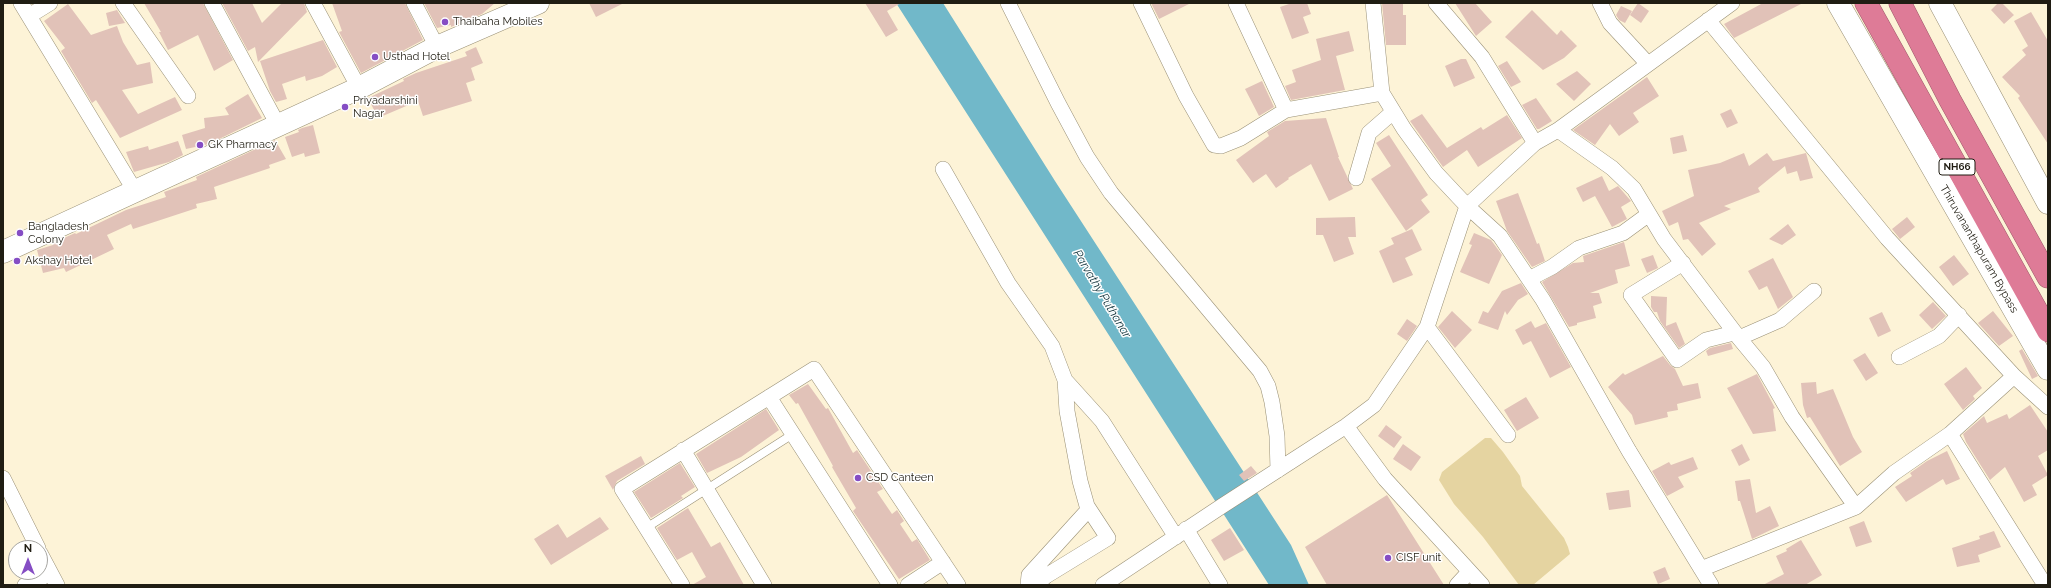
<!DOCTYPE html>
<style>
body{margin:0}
#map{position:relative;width:2051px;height:588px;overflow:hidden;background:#fdf3d7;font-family:Raleway,sans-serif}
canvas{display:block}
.frame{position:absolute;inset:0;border:4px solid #201d13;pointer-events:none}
.north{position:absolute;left:8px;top:540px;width:40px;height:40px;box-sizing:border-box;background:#fff;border:1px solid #a6a5a1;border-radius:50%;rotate:0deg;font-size:11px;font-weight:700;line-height:16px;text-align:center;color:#201d13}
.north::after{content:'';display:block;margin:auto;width:14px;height:18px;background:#854dc4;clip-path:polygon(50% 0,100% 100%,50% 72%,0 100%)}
</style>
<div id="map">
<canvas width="2051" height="588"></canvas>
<div class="frame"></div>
<div class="north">N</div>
</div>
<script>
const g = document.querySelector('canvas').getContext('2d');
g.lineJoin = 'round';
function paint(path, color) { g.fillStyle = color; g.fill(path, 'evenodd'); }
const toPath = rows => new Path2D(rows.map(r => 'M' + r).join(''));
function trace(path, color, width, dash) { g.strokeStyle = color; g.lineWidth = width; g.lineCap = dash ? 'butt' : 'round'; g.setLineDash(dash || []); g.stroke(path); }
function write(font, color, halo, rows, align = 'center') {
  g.font = font + ' Raleway,sans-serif'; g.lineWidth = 3; g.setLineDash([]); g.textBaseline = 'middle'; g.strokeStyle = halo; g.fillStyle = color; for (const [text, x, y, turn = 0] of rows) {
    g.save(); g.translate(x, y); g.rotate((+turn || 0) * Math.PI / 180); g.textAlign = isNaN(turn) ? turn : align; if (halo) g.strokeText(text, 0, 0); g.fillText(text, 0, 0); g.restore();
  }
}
paint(toPath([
 [1485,438,1491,438,1503,452,1520,476,1522,486,1564,538,1568,547,1570,554,1533,585,1519,585,1483,537,1454,504,1439,480,1442,472]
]), '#e5d4a1');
paint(toPath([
 [896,3,943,3,1055,181,1291,545,1309,585,1269,585]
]), '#71b8c9');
paint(toPath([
 [144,3,203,3,233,60,214,71,198,35,168,50,159,32,161,32],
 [222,3,252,3,262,23,282,3,304,3,307,12,258,62,255,47,248,51],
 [332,3,405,3,423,40,361,73,339,32,342,31],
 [424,3,495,3,482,14,451,27,451,25,437,28],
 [589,3,624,3,596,17],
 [865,3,901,3,887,11,898,30,886,37],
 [1151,3,1191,3,1159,19],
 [1292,3,1307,3,1311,14,1303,17,1309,33,1292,39,1280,7],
 [1382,3,1403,3,1403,15,1406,15,1406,45,1386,45],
 [1455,3,1475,3,1492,22,1476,36],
 [1638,3,1649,11,1641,23,1630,15],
 [1763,3,1803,3,1734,38,1724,24],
 [1998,3,2002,3,2014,15,2004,24,1991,10],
 [68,4,91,35,117,26,123,42,137,65,150,62,153,83,122,90,138,114,175,97,182,110,120,138,96,100,92,103,61,51,65,48,44,21],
 [1621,6,1632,11,1625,23,1619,20,1616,15],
 [117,10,125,23,109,26,106,13],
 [1532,10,1557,35,1561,30,1577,46,1564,58,1543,70,1505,37],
 [2031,12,2048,41,2048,144,2018,98,2020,96,2002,77,2026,55,2022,50,2028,46,2014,21],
 [1349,31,1354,51,1336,56,1345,90,1291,100,1285,86,1296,82,1292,70,1321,60,1316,39],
 [323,40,337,67,322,76,306,81,305,76,282,84,287,99,276,102,270,91,260,61],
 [476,47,483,63,471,68,475,80,466,83,472,101,423,116,418,101,378,118,368,98,404,81,403,79,416,73,467,56,465,52],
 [1461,59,1466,59,1475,78,1454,87,1445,66],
 [1507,61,1521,82,1511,87,1498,66],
 [1577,71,1591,84,1574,101,1556,84],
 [1647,77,1659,96,1633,113,1639,122,1619,136,1610,124,1595,145,1573,130],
 [1262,81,1274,107,1259,116,1245,89],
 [248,94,262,118,209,144,186,149,182,135,205,128,204,118,229,115,225,108],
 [1536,98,1552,121,1539,129,1537,129,1522,105],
 [1731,109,1738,123,1727,128,1720,114],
 [1422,114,1447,148,1481,127,1483,130,1507,115,1522,138,1478,167,1467,150,1443,167,1410,121],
 [1326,118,1339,157,1338,157,1353,189,1329,201,1311,164,1288,178,1289,179,1276,188,1266,174,1253,183,1236,160,1269,136,1267,132,1285,121],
 [313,125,320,153,305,157,304,153,292,157,285,137,299,132,298,130,302,128],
 [1389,135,1428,195,1421,200,1430,212,1406,231,1371,179,1391,166,1376,143],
 [1683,135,1687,151,1673,154,1670,138],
 [275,140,286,159,269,165,270,168,214,187,217,199,196,204,197,208,133,229,131,224,107,235,114,249,66,272,64,268,43,273,37,250,53,245,53,243,75,233,76,234,126,210,166,197,164,192,197,180,196,177],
 [178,141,183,155,169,162,134,172,126,152,148,146,149,150],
 [1744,153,1749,166,1767,153,1773,161,1806,153,1813,178,1800,181,1797,171,1787,174,1785,166,1758,188,1760,192,1724,206,1731,209,1699,223,1716,244,1702,256,1688,239,1683,240,1678,222,1669,226,1662,211,1694,196,1688,170,1720,163],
 [1602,176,1609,191,1618,186,1631,201,1621,207,1627,219,1612,227,1595,196,1583,202,1576,188],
 [1518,193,1537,244,1539,243,1545,261,1532,267,1507,231,1496,201],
 [1355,217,1356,237,1348,237,1354,254,1334,262,1323,235,1316,235,1316,218],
 [1907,217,1915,227,1900,239,1892,229],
 [1788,224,1796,235,1782,245,1769,239],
 [1412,229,1422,250,1405,258,1413,275,1393,283,1379,251,1394,244,1391,238],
 [1474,233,1491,240,1502,255,1489,284,1460,272,1472,245,1469,244],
 [1624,242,1630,266,1615,270,1618,283,1590,293,1599,293,1602,303,1593,306,1596,318,1577,323,1577,325,1569,327,1542,282,1573,263,1584,262,1583,256],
 [1653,255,1658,268,1647,273,1641,259],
 [1954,255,1969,274,1953,286,1939,267],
 [1773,258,1793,297,1778,309,1767,286,1759,290,1748,271],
 [1521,283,1528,294,1518,300,1507,315,1505,311,1498,330,1478,323,1483,311,1488,313,1502,291],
 [1651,296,1667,297,1666,326,1676,322,1685,344,1679,348,1660,321,1657,312,1654,312,1651,307],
 [1933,302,1946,316,1932,329,1919,315],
 [1452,311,1472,330,1455,348,1438,327],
 [1993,311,2013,336,1999,346,1978,323],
 [1882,312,1891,331,1878,337,1869,318],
 [1407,319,1417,326,1407,341,1397,334],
 [1531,321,1535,328,1546,323,1571,367,1550,378,1531,341,1523,345,1515,330],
 [1731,343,1733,349,1708,356,1706,351,1710,348],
 [2022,349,2038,376,2032,379,2019,351],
 [1865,353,1878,373,1866,381,1853,360],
 [1663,356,1670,365,1675,369,1683,386,1698,383,1701,398,1677,404,1678,410,1667,412,1668,417,1635,425,1632,415,1608,387,1623,373,1625,375],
 [1966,367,1982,388,1973,396,1975,399,1963,410,1944,384],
 [1757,374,1775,408,1773,409,1776,431,1753,434,1727,388],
 [1816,382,1817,394,1833,389,1853,437,1862,452,1840,466,1810,417,1807,418,1803,405,1801,383],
 [808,384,826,409,828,408,853,453,857,450,883,489,877,492,892,514,897,510,904,521,900,524,912,542,917,539,930,560,899,579,853,511,856,508,832,467,833,466,798,403,796,404,789,395],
 [1526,397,1539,418,1517,431,1504,410],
 [2030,405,2048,432,2048,450,2038,456,2048,475,2032,485,2037,495,2024,502,2005,467,1990,480,1966,442,1963,434,1984,416,1987,423,2007,414,2009,419],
 [766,409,779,430,741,457,707,473,696,454],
 [1386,425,1402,437,1394,448,1378,436],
 [1403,444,1421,457,1411,471,1393,459],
 [1742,444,1750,460,1739,466,1731,450],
 [1947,451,1960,479,1946,485,1943,479,1906,502,1895,487,1912,476,1910,473,1927,461],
 [641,456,645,464,617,481,613,490,605,476],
 [1693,457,1698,469,1678,477,1684,487,1667,496,1652,471,1669,462,1671,465],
 [680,463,695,487,681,496,683,498,651,518,634,492],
 [1251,466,1257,473,1244,481,1239,475],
 [1750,479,1756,513,1770,506,1779,526,1752,539,1740,501,1738,501,1735,481],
 [1629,490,1631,507,1609,510,1606,493],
 [1387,495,1444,585,1327,585,1305,547],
 [688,508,711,547,720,542,744,585,692,585,706,577,692,552,677,560,657,528],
 [600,517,609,529,551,565,534,539,558,524,567,538],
 [1864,521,1872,542,1856,547,1849,527],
 [1230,528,1244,550,1224,561,1211,540],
 [1994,531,2001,547,1978,555,1980,562,1957,567,1952,548,1980,539,1979,536],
 [1801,540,1822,575,1805,585,1763,585,1784,574,1776,556,1787,551,1786,549],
 [1665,567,1670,579,1658,584,1653,572]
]), '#e1c2b8');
const lane = toPath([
 [646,528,793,434]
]);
const street = toPath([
 [21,3,135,191],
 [123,3,188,96],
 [212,3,278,125],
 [313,3,359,88],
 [414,3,437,47],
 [1008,3,1058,103,1087,157,1111,193,1260,371,1268,386,1272,402,1277,436,1278,470],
 [1141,3,1186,96,1214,145,1221,146,1241,138,1286,110,1382,93],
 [1236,3,1286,110],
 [1373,3,1382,93,1404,129,1436,173,1467,206,1500,236,1543,300,1629,451,1711,585],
 [1436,3,1482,57,1535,143],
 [1600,3,1610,23,1648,64],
 [29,16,50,3],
 [1708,20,1887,238,2014,376,2048,407],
 [1558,130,1612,168,1634,189,1664,239,1739,338,1763,367,1792,417,1856,507],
 [943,169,1008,283,1052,346,1065,380,1067,411,1080,481,1087,506,1108,538,1046,576,1036,585],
 [1356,178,1369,133,1393,112],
 [1683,263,1631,295,1677,360,1706,340,1734,333],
 [1529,279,1552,267,1579,248,1623,233,1649,214],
 [1427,327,1508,435],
 [1739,338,1780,320,1814,291],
 [1899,357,1939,336,1959,315],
 [1065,380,1102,421,1176,537],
 [769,397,890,585],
 [1346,426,1385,479,1482,585],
 [1950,434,2045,585],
 [683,450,764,585],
 [3,478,38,548],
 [1186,529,1220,585],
 [40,553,57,585],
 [1701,569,1856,507,1894,473,1950,434,2014,376],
 [25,585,50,574],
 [682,585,622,489,814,369,958,585],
 [908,585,943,562],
 [1028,585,1029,575,1089,509],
 [1103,585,1222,506,1346,426,1374,405,1427,327,1467,206,1535,143,1558,130,1732,3],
 [1457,585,1469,572]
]);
const secondary = toPath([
 [1838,3,2048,369],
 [1940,3,2048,203],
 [3,252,359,88,437,47,538,3]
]);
const highway = toPath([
 [1866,3,2048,331],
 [1900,3,1950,100,2048,277]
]);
trace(lane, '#999076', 9);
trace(street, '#999076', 16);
trace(secondary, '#999076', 23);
trace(highway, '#9c5a69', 23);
trace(lane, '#fff', 8);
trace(street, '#fff', 15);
trace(secondary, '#fff', 22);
trace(highway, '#de7b97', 22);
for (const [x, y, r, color] of [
 [445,22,4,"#854dc4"],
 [375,57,4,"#854dc4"],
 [345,107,4,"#854dc4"],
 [200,145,4,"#854dc4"],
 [20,233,4,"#854dc4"],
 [17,261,4,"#854dc4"],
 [858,478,4,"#854dc4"],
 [1388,558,4,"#854dc4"]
]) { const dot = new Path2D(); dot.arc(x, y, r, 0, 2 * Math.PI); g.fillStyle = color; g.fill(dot); trace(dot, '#fff', 1.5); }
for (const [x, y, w] of [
 [1957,167,36]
]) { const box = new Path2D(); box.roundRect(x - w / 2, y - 8, w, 16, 3); g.fillStyle = '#fff'; g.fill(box); trace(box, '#201d13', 1); }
write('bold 10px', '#201d13', null, [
 ["NH66",1957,167]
]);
write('11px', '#201d13', '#fff', [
 ["Thaibaha Mobiles",453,22],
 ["Usthad Hotel",383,57],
 ["Priyadarshini",353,101],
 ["Nagar",353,114],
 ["GK Pharmacy",208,145],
 ["Bangladesh",28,227],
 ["Colony",28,240],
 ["Akshay Hotel",25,261],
 ["CSD Canteen",866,478],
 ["CISF unit",1396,558]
], 'left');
write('11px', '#201d13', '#fff', [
 ["Thiruvananthapuram Bypass",1979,249,60]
]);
write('italic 12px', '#10333b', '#fff', [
 ["Parvathy Puthanar",1102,294,59]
]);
</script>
